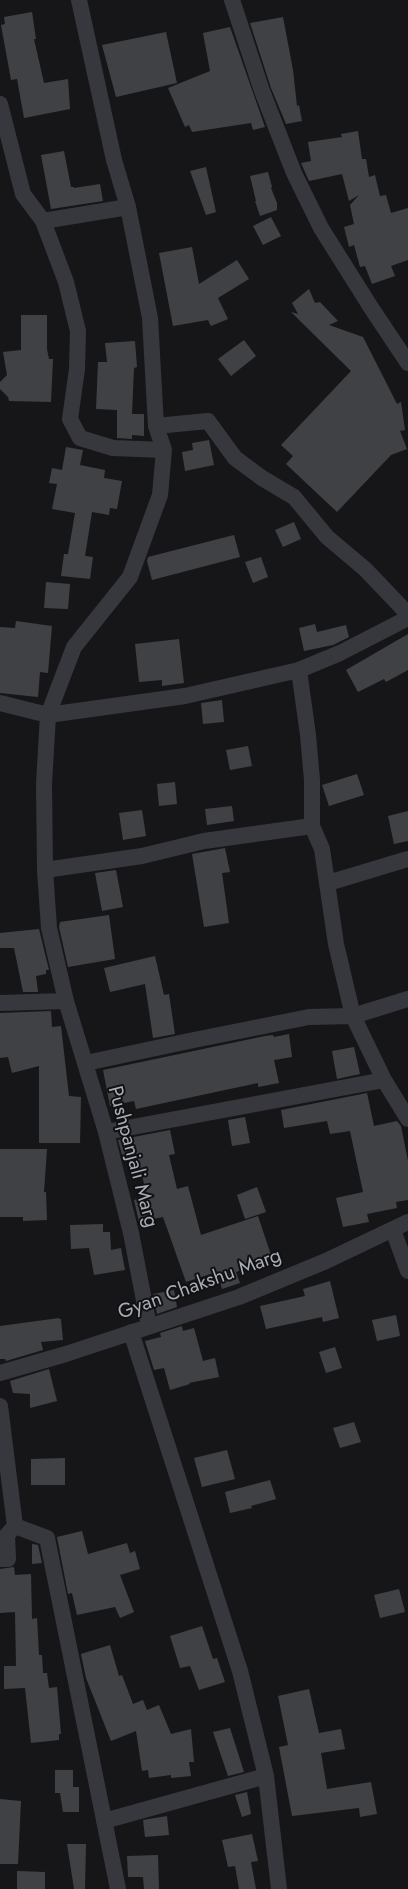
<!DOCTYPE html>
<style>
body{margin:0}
canvas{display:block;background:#161618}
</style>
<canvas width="408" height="1889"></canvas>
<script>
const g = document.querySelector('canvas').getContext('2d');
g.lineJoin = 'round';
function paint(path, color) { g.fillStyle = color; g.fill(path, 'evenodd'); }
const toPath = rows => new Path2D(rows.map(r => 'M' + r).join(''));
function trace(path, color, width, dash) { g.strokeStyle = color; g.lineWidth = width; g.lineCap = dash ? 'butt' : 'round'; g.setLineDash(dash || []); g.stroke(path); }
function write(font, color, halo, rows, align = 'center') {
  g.font = font + ' Jost,sans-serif'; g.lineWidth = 4; g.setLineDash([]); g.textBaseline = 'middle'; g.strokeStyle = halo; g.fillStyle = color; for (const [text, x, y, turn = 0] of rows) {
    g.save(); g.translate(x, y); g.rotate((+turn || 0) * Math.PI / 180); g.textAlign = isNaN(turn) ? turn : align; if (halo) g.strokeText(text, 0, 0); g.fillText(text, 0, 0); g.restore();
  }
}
paint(toPath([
 [32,12,36,39,34,39,44,83,68,79,70,109,24,118,17,79,11,80,1,25,5,24,4,17],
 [283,17,293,70,297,106,299,105,302,121,286,124,271,88,250,23],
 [230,27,265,127,253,130,251,123,192,132,189,125,185,127,168,88,210,71,203,33],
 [166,32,177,83,116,97,102,45],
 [358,131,362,159,366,159,369,177,375,175,380,196,386,195,391,213,408,208,408,260,391,266,395,276,372,284,365,266,360,267,354,245,349,247,344,227,354,224,350,205,359,195,349,201,342,174,309,181,301,163,311,161,308,142,342,137,341,134],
 [64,151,71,187,74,187,74,188,100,184,103,201,51,209,41,155],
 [206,167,216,212,206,215,190,171],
 [268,172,272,187,271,188,277,203,277,210,260,216,255,201,256,201,250,176],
 [271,217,281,236,263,245,253,226],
 [192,247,199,284,237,260,249,279,218,298,228,319,211,326,208,320,173,326,159,253],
 [309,289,315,303,320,302,338,321,329,325,363,337,397,404,401,402,405,430,400,431,407,449,391,455,337,512,286,464,293,456,281,445,351,371,291,312,298,314,292,303],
 [21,315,47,315,47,349,49,359,53,359,51,402,9,401,8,397,0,389,0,382,7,375,3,352,21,350],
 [244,340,256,356,231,376,218,359],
 [135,341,137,367,134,368,132,414,144,414,144,436,132,435,132,439,117,438,117,410,96,409,98,362,107,362,105,343],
 [209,440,214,465,185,471,182,452,193,450,192,443],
 [66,447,83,450,80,465,105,470,104,478,122,481,117,509,110,508,109,515,92,512,85,556,93,557,90,579,61,576,64,554,68,554,75,513,52,509,57,484,49,483,52,468,62,470],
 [294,522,301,539,283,547,275,530],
 [234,535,240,557,152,580,147,561,148,557],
 [261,557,268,577,253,583,245,562],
 [46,582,70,584,68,609,44,608],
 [16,621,52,626,48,673,40,672,38,697,0,693,0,627,15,628],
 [315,624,317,632,346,625,349,637,333,645,304,651,299,628],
 [408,634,408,670,386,682,384,679,358,692,346,670],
 [179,639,184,683,162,686,162,680,139,682,135,644],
 [222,700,224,722,203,724,201,703],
 [248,746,252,766,230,770,226,750],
 [357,774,364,795,329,806,322,785],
 [175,782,177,804,159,806,157,784],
 [232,806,234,821,207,825,205,809],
 [142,810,146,836,123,840,119,813],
 [408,811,408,841,394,844,388,816],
 [225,848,230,872,222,873,229,923,204,927,192,854],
 [116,870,123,907,102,911,95,873],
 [109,915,115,959,68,967,59,927,60,922],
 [39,929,49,970,46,970,46,974,36,976,38,992,23,992,14,948,0,948,0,933],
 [155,956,164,995,169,994,175,1034,153,1038,145,984,110,992,104,968],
 [51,1011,52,1027,61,1026,69,1096,81,1097,80,1143,39,1143,39,1066,12,1073,8,1057,0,1058,0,1013],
 [289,1034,292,1057,274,1060,279,1083,258,1087,258,1083,136,1109,134,1101,110,1106,103,1070,265,1036,273,1035,274,1037],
 [354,1047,360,1074,337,1079,332,1051],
 [367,1093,374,1126,397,1121,401,1126,408,1161,408,1200,396,1202,397,1208,367,1214,369,1222,343,1227,336,1198,363,1192,350,1131,330,1134,327,1121,284,1128,281,1110],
 [245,1117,250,1143,232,1146,228,1120],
 [170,1130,175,1154,169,1155,177,1189,188,1186,201,1235,258,1216,271,1255,259,1259,261,1264,236,1272,240,1283,222,1289,217,1272,186,1282,163,1217,139,1222,134,1200,147,1196,138,1159,124,1162,118,1140],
 [0,1149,47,1149,44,1192,46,1192,47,1220,23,1221,23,1217,0,1217],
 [257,1187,266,1212,245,1219,237,1195],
 [103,1224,103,1232,110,1232,111,1250,121,1248,125,1270,94,1275,89,1248,71,1249,70,1225],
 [330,1281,339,1318,323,1322,322,1317,266,1329,260,1306,305,1296,303,1289],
 [174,1290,177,1307,157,1314,153,1294],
 [396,1315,400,1336,377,1341,372,1320],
 [59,1318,59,1319,61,1319,63,1340,41,1342,43,1350,6,1361,5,1359,0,1359,0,1326],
 [182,1326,183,1331,194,1328,203,1361,215,1358,219,1377,189,1383,190,1384,170,1390,164,1368,154,1370,145,1341,161,1337,160,1333],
 [335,1347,342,1368,326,1373,319,1352],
 [49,1369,57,1401,30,1408,30,1394,13,1393,10,1381],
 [354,1422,361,1442,340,1448,333,1428],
 [227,1450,235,1479,202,1487,194,1458],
 [65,1458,65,1485,31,1485,31,1459],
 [270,1480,276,1499,251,1506,252,1508,230,1513,225,1492],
 [82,1531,88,1554,127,1543,130,1553,135,1551,140,1569,120,1575,134,1612,120,1618,115,1607,77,1615,72,1593,68,1594,57,1537],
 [32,1544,38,1545,42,1563,32,1564],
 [14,1567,15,1575,31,1574,32,1619,37,1618,39,1655,42,1655,43,1673,47,1673,49,1688,57,1687,61,1734,59,1734,59,1740,31,1743,25,1688,4,1689,4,1666,16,1666,15,1612,0,1613,0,1569],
 [399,1589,405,1612,380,1618,374,1595],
 [202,1626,213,1659,217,1658,225,1682,199,1690,190,1666,180,1668,170,1636],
 [110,1645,119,1676,122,1675,133,1704,143,1700,147,1710,159,1705,171,1734,191,1729,194,1762,189,1762,191,1776,171,1778,171,1775,149,1778,148,1770,142,1771,136,1731,111,1741,86,1678,81,1654],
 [309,1689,319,1733,341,1729,345,1749,321,1753,327,1789,371,1782,377,1814,360,1817,359,1808,292,1816,279,1747,288,1745,278,1696],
 [230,1728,244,1772,228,1776,213,1732],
 [55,1770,73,1770,73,1787,79,1787,79,1812,63,1812,60,1793,55,1793],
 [247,1792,251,1814,242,1817,235,1795],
 [0,1799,21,1801,18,1864,0,1864],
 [167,1816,169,1835,145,1837,143,1820],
 [252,1834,258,1861,251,1862,256,1889,239,1889,235,1866,228,1867,222,1840],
 [67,1844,86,1844,85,1889,74,1889],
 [158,1855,159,1889,144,1889,143,1877,128,1877,127,1856],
 [17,1871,45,1872,45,1889,17,1889]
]), '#404145');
trace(toPath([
 [79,0,114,160,128,207,150,318,156,426,164,450,160,495,130,577,74,647,48,715,44,784,45,870,49,928,66,1001,106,1132,131,1233,149,1326],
 [232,0,262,91,294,173,321,228,370,306,408,363],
 [0,104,23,194,43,221],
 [128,207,43,221,66,282,78,331,77,369,70,419,80,438,113,448,164,450],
 [156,426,208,421,235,458,262,478,294,497,327,537,365,569,408,614],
 [299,670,308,735,312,780,312,826,322,849,336,944,353,1016,384,1080,408,1119],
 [0,703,48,715,185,696,299,670,340,653,408,618],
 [45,870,142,856,204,841,312,826],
 [328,883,408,859],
 [0,1003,66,1001],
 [86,1063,189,1041,309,1017,353,1016,408,999],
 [106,1132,384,1080],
 [393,1230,408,1271],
 [131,1332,240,1671,266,1776,279,1889],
 [0,1373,66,1354,239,1297,326,1261,408,1222],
 [0,1406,15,1526,47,1538,118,1889],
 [0,1559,8,1559,7,1535,15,1526],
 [104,1821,266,1776]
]), '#37383d', 16);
write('20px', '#a8adb8', '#111113', [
 ["Pushpanjali Marg",132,1157,75],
 ["Gyan Chakshu Marg",200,1285,-20]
]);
</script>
